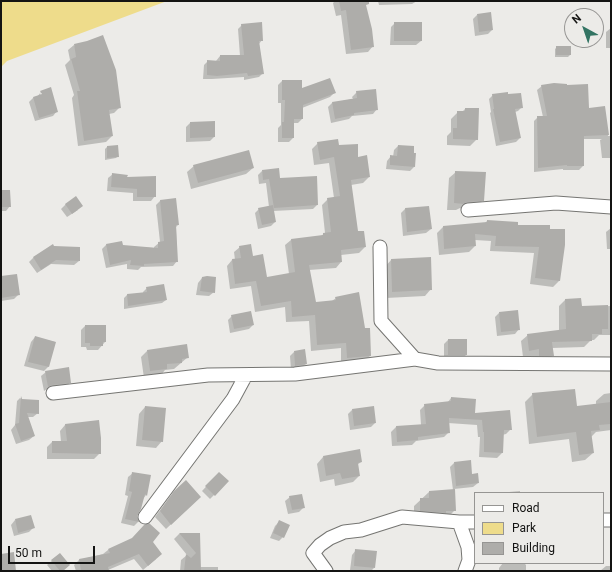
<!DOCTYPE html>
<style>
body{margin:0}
#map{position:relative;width:612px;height:572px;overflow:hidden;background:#ecebe8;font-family:Roboto,sans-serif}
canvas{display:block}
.frame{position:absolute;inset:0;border:2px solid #141413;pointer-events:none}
.legend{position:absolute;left:474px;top:492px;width:130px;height:72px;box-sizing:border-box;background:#ecebe8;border:1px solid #969593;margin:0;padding:5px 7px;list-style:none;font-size:12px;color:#141413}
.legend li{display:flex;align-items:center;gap:8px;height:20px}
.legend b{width:20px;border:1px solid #969593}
.north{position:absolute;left:564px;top:8px;width:40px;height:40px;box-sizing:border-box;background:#ecebe8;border:1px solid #969593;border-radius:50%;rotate:320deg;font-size:11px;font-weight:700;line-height:16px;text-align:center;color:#141413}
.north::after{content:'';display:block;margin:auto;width:14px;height:18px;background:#337463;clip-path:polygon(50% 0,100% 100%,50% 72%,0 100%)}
.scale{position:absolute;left:8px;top:546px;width:87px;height:18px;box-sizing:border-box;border:2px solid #141413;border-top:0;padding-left:5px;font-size:12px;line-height:14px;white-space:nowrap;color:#141413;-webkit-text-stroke:3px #ecebe8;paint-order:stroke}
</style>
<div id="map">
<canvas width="612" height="572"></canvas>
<div class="frame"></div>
<ul class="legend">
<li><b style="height:5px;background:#fff"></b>Road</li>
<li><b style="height:11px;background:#eedc8b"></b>Park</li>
<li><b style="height:11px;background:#aeadaa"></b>Building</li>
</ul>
<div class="north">N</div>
<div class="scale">50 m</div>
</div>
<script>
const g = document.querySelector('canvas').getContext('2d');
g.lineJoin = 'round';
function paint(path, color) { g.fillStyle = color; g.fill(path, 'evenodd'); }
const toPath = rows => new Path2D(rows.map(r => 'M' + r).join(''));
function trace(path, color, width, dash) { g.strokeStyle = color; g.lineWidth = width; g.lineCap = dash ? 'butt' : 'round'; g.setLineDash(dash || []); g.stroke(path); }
paint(toPath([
 [1,1,167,1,7,61,1,67]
]), '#eedc8b');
paint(toPath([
 [335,1,364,1,373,46,368,52,346,54,341,15,336,16,333,3],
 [378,1,417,1,412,4,379,5],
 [477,15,492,30,488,34,475,36,473,19],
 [395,23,421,41,416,45,390,45,391,27],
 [242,25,262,40,259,44,263,73,259,77,244,80,244,77,212,79,203,79,204,65,208,61,216,61,220,56,240,56,238,29],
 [611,28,611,48,606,48,606,32],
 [74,45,120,107,114,113,109,114,112,136,106,142,78,146,72,98,74,95,65,65,70,60,68,50],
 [557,47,570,55,568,57,555,57,555,49],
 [282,81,301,90,335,92,330,97,302,108,302,119,298,123,293,123,293,138,289,142,278,142,278,128,281,125,281,103,278,103,278,85],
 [542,86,588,109,604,107,608,136,611,136,611,158,602,158,600,140,602,139,583,139,583,166,579,170,563,170,563,169,534,172,534,121,538,117,543,117,537,90],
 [50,89,57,111,53,116,35,121,29,102,33,98,37,97,41,92],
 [40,93,42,93,44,99,42,99],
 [357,92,377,109,373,114,352,116,349,119,331,123,328,107,332,103,353,99,352,97],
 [493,95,508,95,522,107,518,111,515,112,520,138,516,142,496,146,490,113,491,112,489,99],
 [465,109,477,139,470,146,447,145,447,136,451,132,451,119,458,112,462,112],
 [190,123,214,137,210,141,186,142,186,127],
 [318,143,338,146,357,158,369,177,363,183,351,185,357,232,365,247,359,253,341,255,341,262,336,268,309,270,315,303,332,301,336,298,370,356,364,362,341,363,341,348,311,351,309,321,286,322,285,307,255,312,251,286,230,289,227,266,232,260,235,260,234,252,240,247,252,257,266,278,289,274,285,245,291,240,321,236,325,233,322,205,328,199,334,198,329,163,314,165,312,149],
 [398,146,414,167,410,171,386,169,387,161,391,156,393,157,394,150],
 [107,147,118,156,116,158,105,160,105,149],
 [194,166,253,168,246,174,191,189,187,172],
 [262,171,279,179,317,205,313,209,273,211,275,222,271,226,258,229,255,213,259,209,269,207,266,183,259,184,258,175],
 [456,172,483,200,476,207,460,208,456,210,447,210,449,178],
 [113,174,155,196,151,201,133,201,133,193,107,191,108,178],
 [1,191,10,206,6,211,1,211],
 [175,199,178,225,176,227,177,261,173,266,141,267,138,270,127,269,127,264,106,268,102,249,106,245,154,248,154,247,160,242,156,205,160,201],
 [66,204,78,210,67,217,61,209],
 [428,207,431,229,426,233,403,236,401,213,405,209],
 [487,221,517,226,549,230,559,281,553,287,530,284,534,253,490,251,491,241,475,240,475,246,469,252,439,255,437,233,443,227,485,223],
 [611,228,611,249,607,249,606,232],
 [53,246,79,261,74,265,51,264,37,273,29,262,33,258],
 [391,260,431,289,425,296,386,298,385,267],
 [1,277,19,294,14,299,1,301],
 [202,278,214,292,209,296,196,295,198,283],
 [147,288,166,300,162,303,124,309,124,298,127,295,143,293,143,292],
 [565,300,581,307,611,306,611,335,599,335,594,340,591,340,584,347,552,348,553,355,546,362,533,362,532,356,523,357,521,341,528,335,559,331,559,306],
 [499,313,519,329,515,334,497,336,495,317],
 [232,316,253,325,249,329,230,333,228,320],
 [85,326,105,326,105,342,98,350,87,350,86,347,81,347,81,330],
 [35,337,55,342,48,367,44,371,24,366,31,342],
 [448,340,466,355,462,359,444,359,444,344],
 [148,350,188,357,174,369,165,370,160,376,144,378,141,357],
 [294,352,306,364,301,368,291,370,290,356],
 [46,372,70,382,66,387,47,389,44,391,41,376],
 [611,393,611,430,596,432,591,437,593,453,585,460,572,462,569,439,529,444,525,402,533,394,576,407,596,405,596,401,604,394],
 [20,398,38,413,33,417,27,417,34,436,29,440,16,444,11,430,15,425,17,401],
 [451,398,474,414,511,429,506,434,502,435,502,453,497,458,479,457,480,437,478,437,477,425,448,423,449,432,444,437,416,441,412,445,392,446,391,432,396,427,421,425,420,410,425,405,448,402],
 [145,407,162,441,156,448,136,446,139,414],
 [352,410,375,423,371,427,350,430,348,414],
 [98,421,100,453,94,459,47,459,47,447,52,442,61,442,60,431,65,425],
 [323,457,361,462,357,465,359,476,353,482,335,486,334,479,320,482,317,464],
 [454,463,471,475,478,483,473,487,454,489,455,510,448,517,414,517,414,506,429,492,453,490,450,467],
 [133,473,150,476,146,495,143,499,136,516,138,522,134,526,121,523,128,496,125,495,128,477],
 [219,473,228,481,210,499,202,491],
 [186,482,200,497,166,529,155,517,169,498],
 [520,491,520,493,498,493],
 [290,497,304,507,299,512,288,514,285,501],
 [15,520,33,528,29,532,14,536,11,525],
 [279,522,283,537,279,541,270,538,275,526],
 [179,534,199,534,200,567,218,567,218,571,180,571,181,560,187,555,174,539],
 [151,542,156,559,143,570,134,559,108,570,108,571,76,571,74,565,79,560,103,554,108,550],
 [356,550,374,568,371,571,350,570,352,555],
 [60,554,62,571,52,571,47,565],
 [503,563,524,563,526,565,526,571,499,571,499,568],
 [606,566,611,566,611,571,600,571]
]), '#0003');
paint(toPath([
 [339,1,369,1,369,4,366,5,372,29,374,47,351,50,346,10,341,11],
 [491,12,493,30,479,32,477,14],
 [262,22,263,41,259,41,264,74,248,76,247,73,217,76,207,75,207,60,220,61,220,55,244,55,241,24],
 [394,22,422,22,422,41,394,41],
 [103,35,116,70,121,108,109,110,113,136,84,141,77,91,80,91,71,59,76,57,74,44,87,41],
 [556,46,571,46,571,55,556,55],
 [330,78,336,93,303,105,303,119,294,119,294,138,282,138,282,122,284,122,285,100,282,100,282,80,302,80,302,88],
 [554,83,567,84,567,85,588,84,589,108,605,106,609,135,584,136,584,166,567,166,567,165,538,168,537,116,547,116,541,85],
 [51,87,58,112,39,118,33,97,42,94,40,91],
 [376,89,378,110,354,113,354,115,335,119,332,102,357,98,356,91],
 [508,92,508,94,521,93,523,108,515,109,521,138,500,142,493,109,494,109,492,94],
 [465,108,479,108,478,140,453,139,453,128,457,128,457,111,465,111],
 [215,121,215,137,190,138,190,122],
 [338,139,339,145,358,144,358,157,367,155,370,177,351,180,358,231,364,231,366,247,341,250,342,262,309,265,316,302,336,300,335,297,359,292,365,328,370,328,371,356,347,358,346,343,317,345,315,315,292,317,291,301,261,306,256,281,235,284,232,259,241,258,239,246,251,244,253,256,263,254,267,277,295,272,291,239,323,235,323,233,331,232,327,198,340,196,334,157,320,160,317,142],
 [118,145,119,157,107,158,107,146],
 [398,145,414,146,414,153,416,153,415,167,390,165,390,155,397,156],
 [249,150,254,168,198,183,193,165],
 [279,168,280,178,317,176,318,205,274,208,269,179,263,180,262,170],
 [455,171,486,172,484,201,467,202,463,204,454,203],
 [112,173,128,175,127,177,156,176,156,197,137,197,137,189,111,187],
 [1,190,10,190,11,207,1,207],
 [76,196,83,206,72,214,65,204],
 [176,198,179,225,176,225,178,262,144,264,144,266,130,265,131,260,110,265,106,244,122,241,123,245,158,248,158,242,164,241,160,200],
 [273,205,276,222,262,225,258,208],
 [429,206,432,229,407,232,405,208],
 [487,220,518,222,518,225,550,225,550,229,565,229,565,245,560,281,535,278,539,247,495,246,496,236,475,234,476,246,444,249,443,226,487,222],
 [53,244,54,246,80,247,80,261,56,260,41,270,33,257],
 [431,257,432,290,392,292,391,259],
 [17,274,20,295,1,298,1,276],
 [207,276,216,277,215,293,200,291,202,277],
 [164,284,167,300,128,306,127,294,147,292,146,287],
 [581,298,582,306,608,305,608,329,602,329,602,334,592,334,592,341,552,342,554,356,539,356,539,349,529,351,527,334,566,329,565,299],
 [518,310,520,330,501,332,499,312],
 [251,311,254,325,234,329,231,315],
 [85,325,106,325,106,342,103,342,103,346,90,346,90,343,85,343],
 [35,336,56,342,49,367,28,362],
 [448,339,467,339,467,355,448,355],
 [187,344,189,358,182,359,182,363,167,364,167,369,150,371,147,350],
 [305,349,307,364,295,366,294,351],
 [69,367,71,383,52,385,48,387,45,371],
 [575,389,577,406,611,402,611,424,599,425,600,430,591,431,594,453,579,455,576,432,537,437,532,393],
 [21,396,22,399,39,400,39,414,27,413,35,436,21,441,15,424,19,423],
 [451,397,476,399,475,413,510,410,512,430,504,430,503,453,484,452,484,432,483,432,482,420,449,418,450,433,418,437,418,440,397,442,396,426,426,424,424,404,451,401],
 [145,406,166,408,163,442,142,440],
 [374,406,376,423,354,426,352,409],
 [99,420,101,438,101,454,52,453,52,441,67,441,65,424],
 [360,449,362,462,358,463,360,476,342,479,340,473,326,476,323,456],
 [471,460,472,474,478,473,479,483,456,486,454,462],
 [132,472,151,475,147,496,145,494,141,509,137,516,139,522,125,519,132,492,129,491],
 [219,472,229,481,215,496,205,486],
 [186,480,201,497,171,525,160,511,174,491],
 [455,489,456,511,446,511,446,513,420,511,420,498,429,498,429,491],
 [302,494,305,508,292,510,289,496],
 [31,515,35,528,18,533,15,519],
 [279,520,290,525,284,538,273,533],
 [149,523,160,533,153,542,162,554,148,566,139,554,108,567,109,571,81,571,79,559,110,553,108,549,132,538,144,525],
 [179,533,200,533,201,571,184,571,186,554,191,558,196,553],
 [355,549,377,551,375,568,354,566],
 [14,552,16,571,1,571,1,554],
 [60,553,70,565,63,571,60,571,51,560]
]), '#aeadaa');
const street = toPath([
 [468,210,556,203,611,207],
 [380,247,381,321,415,359,438,363,611,364],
 [53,393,208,375,295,374,415,359],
 [145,517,233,399,246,375],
 [603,520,611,520],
 [459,522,468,547,469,560,465,571],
 [326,571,313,553,320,545,330,538,344,532,361,530,402,517,459,522,475,522]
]);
trace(street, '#757572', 15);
trace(street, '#fff', 13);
</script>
